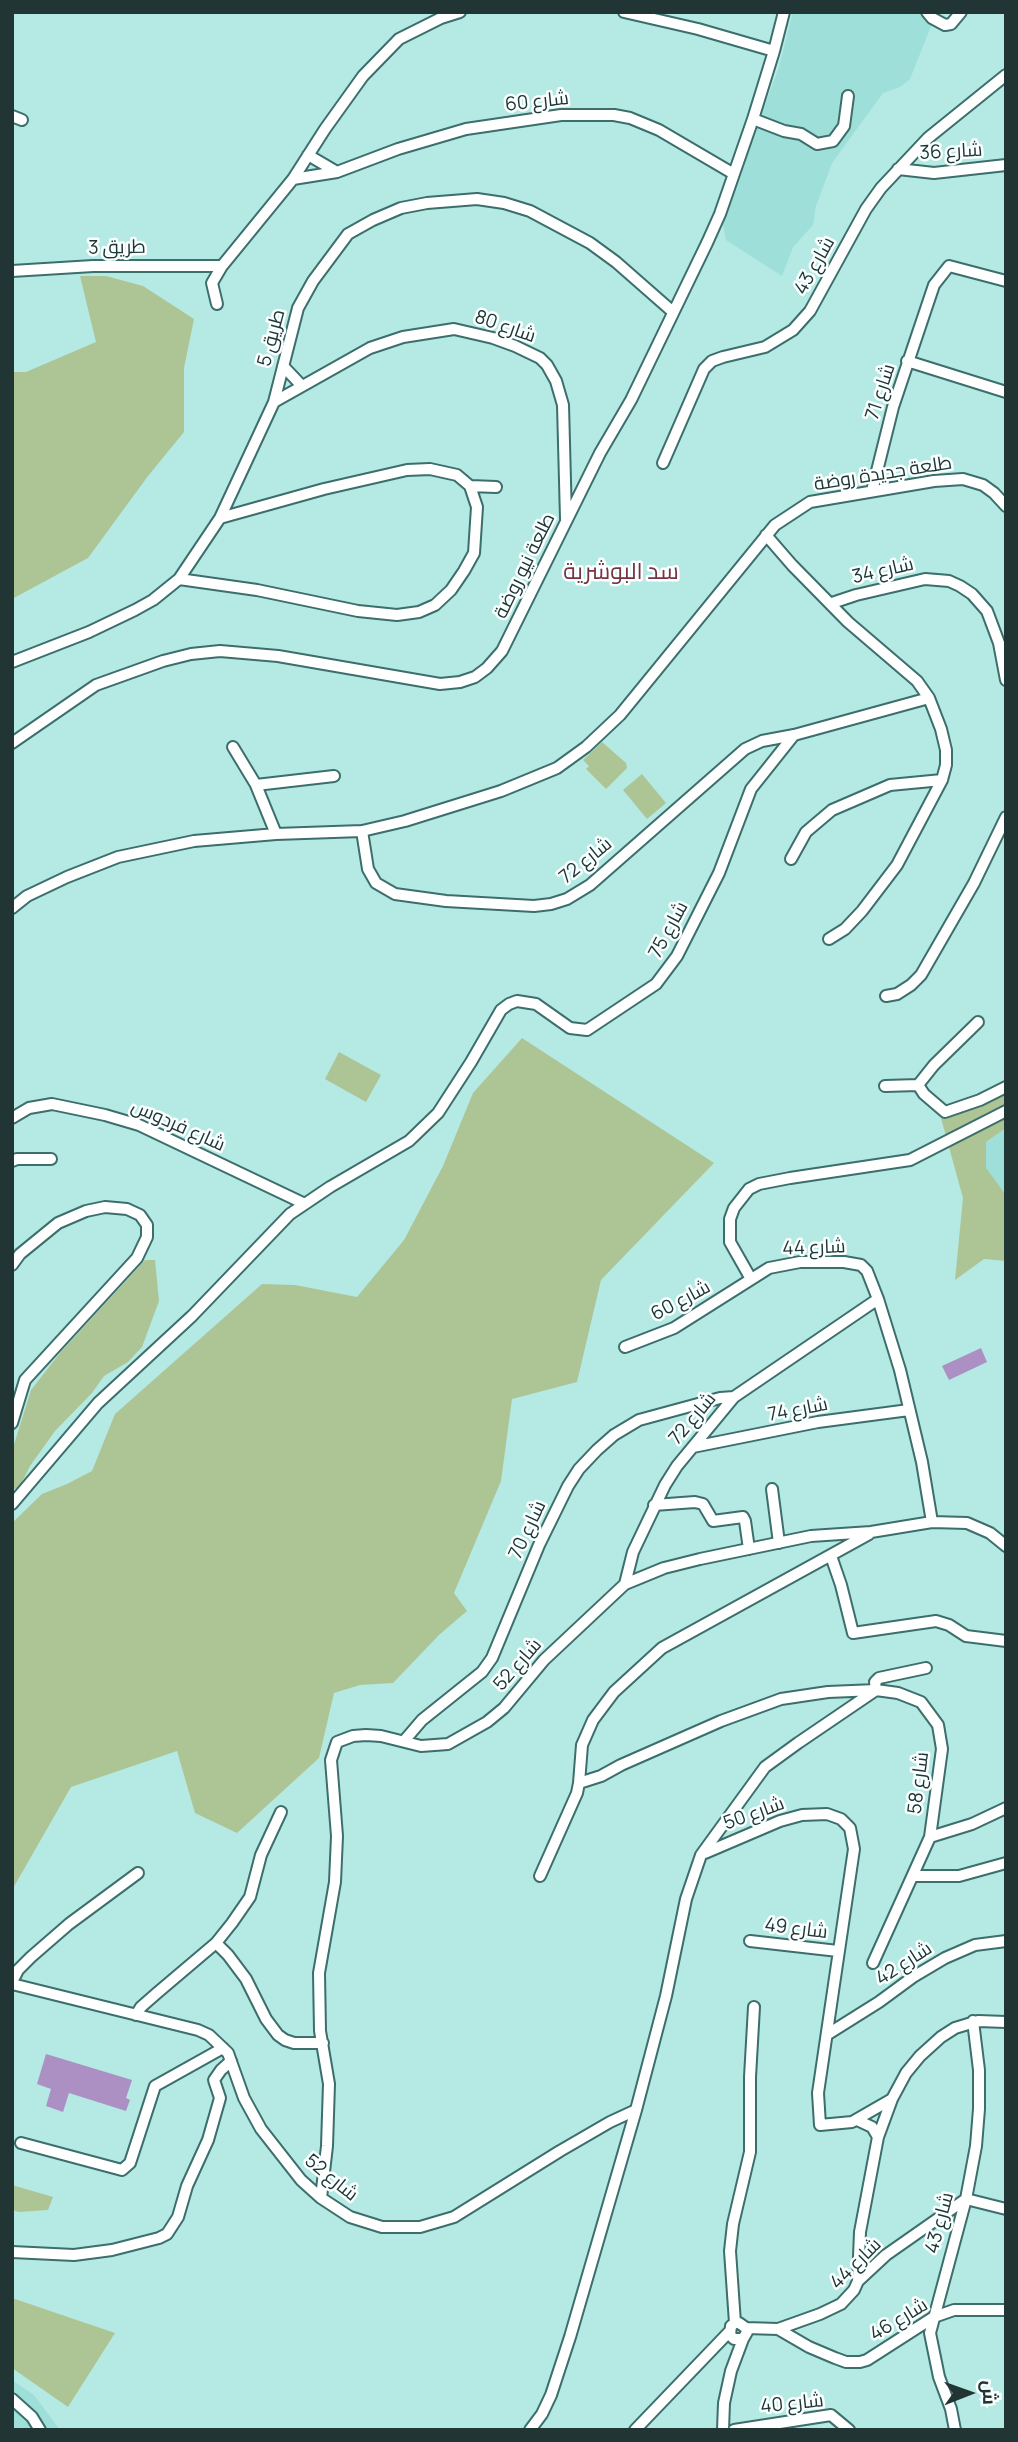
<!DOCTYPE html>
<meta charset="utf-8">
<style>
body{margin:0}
#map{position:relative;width:1018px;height:2442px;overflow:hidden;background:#b4e9e4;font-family:Manrope,Cairo,sans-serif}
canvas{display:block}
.frame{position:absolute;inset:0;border:14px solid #213634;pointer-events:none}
.north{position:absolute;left:934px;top:2358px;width:70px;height:70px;-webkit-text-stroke:5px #faffff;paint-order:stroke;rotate:89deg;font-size:19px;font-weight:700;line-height:28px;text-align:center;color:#213634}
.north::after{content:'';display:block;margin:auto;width:24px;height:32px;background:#213634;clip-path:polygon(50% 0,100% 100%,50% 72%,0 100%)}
</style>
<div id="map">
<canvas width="1018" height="2442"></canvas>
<div class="frame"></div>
<div class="north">ش</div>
</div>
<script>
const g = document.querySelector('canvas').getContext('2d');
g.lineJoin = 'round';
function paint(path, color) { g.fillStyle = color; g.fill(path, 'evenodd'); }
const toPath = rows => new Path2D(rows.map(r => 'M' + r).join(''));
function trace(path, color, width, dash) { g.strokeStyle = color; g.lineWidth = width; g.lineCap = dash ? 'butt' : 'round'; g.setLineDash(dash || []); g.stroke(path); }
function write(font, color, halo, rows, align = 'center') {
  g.font = font + ' Manrope,Cairo,sans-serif'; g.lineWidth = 5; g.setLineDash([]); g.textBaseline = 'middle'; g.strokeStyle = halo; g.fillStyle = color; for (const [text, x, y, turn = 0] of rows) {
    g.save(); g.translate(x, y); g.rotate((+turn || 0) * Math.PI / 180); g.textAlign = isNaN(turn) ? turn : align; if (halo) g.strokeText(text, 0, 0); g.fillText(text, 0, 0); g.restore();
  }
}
paint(toPath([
 [793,12,921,12,931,26,910,79,900,87,883,93,832,163,816,206,813,225,793,247,782,276,726,240,722,221,779,67],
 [1006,1128,1006,1195,986,1169,986,1142],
 [12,2380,34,2395,60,2430,12,2430]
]), '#9fdfd9');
paint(toPath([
 [80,276,106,276,143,286,194,319,184,368,184,432,148,476,88,558,12,599,12,372,26,372,96,342],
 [602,742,626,763,627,768,606,789,586,769,589,766,583,760],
 [642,774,666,803,647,819,623,790],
 [522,1038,714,1163,601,1280,577,1382,512,1399,501,1481,454,1593,467,1611,439,1635,393,1683,360,1685,334,1693,319,1758,237,1833,195,1813,177,1751,71,1787,12,1890,12,1523,42,1494,67,1484,92,1471,115,1414,262,1284,295,1285,357,1297,404,1240,443,1166,473,1093],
 [339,1052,381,1075,366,1102,325,1079],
 [1006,1089,1006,1128,986,1142,986,1168,1006,1195,1006,1261,984,1259,955,1280,963,1198,941,1118],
 [145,1260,155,1260,159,1301,142,1347,128,1362,104,1376,92,1393,55,1431,30,1466,19,1488,12,1489,12,1451,31,1390,60,1353],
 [12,2185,53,2197,48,2210,19,2212,12,2210],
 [12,2298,115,2333,68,2407,12,2368]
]), '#adc595');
paint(toPath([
 [981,1348,987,1362,949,1380,942,1366],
 [46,2054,132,2080,126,2098,130,2100,126,2111,69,2093,63,2112,46,2106,51,2089,37,2084]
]), '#ac90c4');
const minor = toPath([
 [624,12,698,29,774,51],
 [927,12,932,18,945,25,951,24,961,12],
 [12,116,22,120],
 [753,119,784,131,801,134,817,144,833,141,844,126,848,96],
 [308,155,337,172],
 [898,169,934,173,1006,165],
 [293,179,337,172,398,149,466,129,561,115,614,115,630,118,659,130,734,174],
 [12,271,93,266,222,266],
 [217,304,212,283,222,266,293,179,325,129,363,76,399,39,441,18,460,12],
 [907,361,1006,392],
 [283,366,302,386],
 [274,402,370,348,403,337,454,329,493,338,515,346,540,358,547,365,556,381,563,405,566,519],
 [663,463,704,369,712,361,723,357,765,347,793,330,810,311,866,209,881,188,928,138,1006,75],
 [470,486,496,487],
 [872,491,893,407,934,285,949,266,1006,281],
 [766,535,792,565,848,622,917,681,929,698,941,729,946,750,946,765,942,780,897,865,862,911,845,929,829,939],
 [179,579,257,590,358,611,397,615,419,612,435,605,451,590,464,571,474,553,477,507,470,486,457,475,430,469,407,470,324,489,220,518],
 [832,603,856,595,925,579,949,581,960,586,972,594,987,611,999,643,1006,680],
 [12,662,89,632,135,610,153,600,179,579,220,518,274,402,298,308,313,281,348,234,373,220,401,208,427,203,477,199,504,203,530,211,590,243,616,262,673,312],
 [12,743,96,685,163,661,191,654,220,651,278,656,440,684,460,682,475,677,487,668,502,651,600,453,631,400,707,243,720,214,753,119,774,51,784,12],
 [233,747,256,785,276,834],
 [256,785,334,776],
 [362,831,368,869,376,883,395,894,446,901,534,906,551,904,567,899,590,885,745,749,762,741,794,735],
 [791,859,806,832,832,810,890,785,942,780],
 [12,908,27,896,67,877,118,857,194,841,276,834,362,831,405,821,501,791,557,768,586,747,620,715,775,525,810,502,934,481,963,479,983,485,994,493,1006,506],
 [886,996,897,994,911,985,921,975,974,883,1006,817],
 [978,1022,934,1065,918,1085,924,1094,945,1112,980,1100,1006,1087],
 [885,1086,918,1085],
 [12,1118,29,1108,52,1104,105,1115,139,1125,305,1204],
 [12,1161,17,1159,51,1159],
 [12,1265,20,1254,58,1223,86,1211,105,1207,127,1209,140,1215,147,1225,147,1237,137,1258,25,1380,12,1423],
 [751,1279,730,1242,730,1219,734,1208,749,1189,759,1184,790,1178,910,1160,1006,1111],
 [625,1347,674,1328,769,1268,800,1262,844,1262,861,1265,867,1271,878,1299,900,1370,922,1462,932,1522],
 [693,1447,818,1422,909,1410],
 [772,1489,779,1543],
 [12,1504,98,1403,192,1316,290,1214,330,1187,409,1141,438,1113,471,1062,501,1010,509,1004,517,1001,536,1004,570,1028,587,1030,656,984,677,956,719,873,751,789,794,735,929,698],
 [654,1505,695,1502,703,1504,713,1521,743,1517,745,1521,749,1549],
 [869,1534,662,1648,614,1692,593,1720,582,1745,579,1783,601,1776,621,1765,721,1721,781,1699,828,1692,876,1690,898,1693,921,1702,938,1725,942,1749,930,1837,873,1963],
 [831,1556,841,1585,853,1633,936,1621,949,1625,966,1636,1006,1641],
 [625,1584,633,1552,665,1485,677,1466,734,1397,878,1299],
 [876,1690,875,1682,879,1678,926,1668],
 [404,1741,422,1720,482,1672,492,1658,539,1545,568,1486,579,1469,597,1450,614,1435,639,1420,720,1398,734,1397],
 [930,1837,972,1824,1006,1808],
 [705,1853,780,1821,802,1815,827,1814,841,1819,850,1828,854,1849,818,2093,820,2125,852,2122,892,2099],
 [540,1876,577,1793,579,1783],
 [914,1876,959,1876,1006,1863],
 [750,1941,838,1951],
 [216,1943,228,1955,246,1979,266,2019,278,2035,285,2040,294,2043,323,2043],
 [12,1982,18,1970,31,1957,69,1924,138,1873],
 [12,1984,198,2030,209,2035,228,2053,244,2098,261,2129,301,2180,321,2198,350,2217,382,2227,420,2227,454,2217,560,2151,610,2122,636,2110],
 [136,2015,141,2007,157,1993,216,1943,232,1923,250,1897,261,1855,281,1812],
 [828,2034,879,2002,913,1977,945,1958,975,1945,1006,1941],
 [857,2120,872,2127,878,2137],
 [21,2143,122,2170,130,2163,155,2086,223,2048],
 [321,2198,327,2146,329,2084,320,2031,319,1973,335,1882,337,1836,331,1760,337,1742,353,1736,366,1735,381,1736,421,1746,448,1744,487,1722,504,1708,544,1660,625,1584,664,1568,700,1559,811,1536,871,1532,932,1522,967,1523,990,1533,1006,1546],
 [966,2199,1006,2209],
 [12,2252,74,2255,112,2250,159,2238,167,2234,178,2217,187,2186,208,2140,220,2098,214,2080,221,2070,231,2061],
 [858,2281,860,2232,878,2137,892,2099,906,2073,920,2056,941,2037,955,2028,978,2021,1006,2022],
 [735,2323,730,2251,733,2224,750,2152,750,2077,754,2007],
 [746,2328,747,2332,743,2339,734,2339,730,2335,731,2326,735,2323,739,2323,746,2328,778,2329,820,2314,841,2304,854,2290,858,2281,886,2255,966,2199],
 [778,2329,809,2347,835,2358,846,2362,860,2362,867,2360,934,2317,954,2310,1006,2310],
 [12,2399,32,2417,40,2430],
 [530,2430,542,2414,551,2395,570,2337,636,2110,666,1996,686,1899,701,1855,765,1767,798,1743,876,1690],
 [635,2430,730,2331],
 [723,2430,724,2403,731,2371,743,2339],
 [734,2430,831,2415,849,2430],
 [955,2430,951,2409,939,2377,930,2333,966,2199,976,2146,979,2109,979,2070,973,2021]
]);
trace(minor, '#3c6e6b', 14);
trace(minor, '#fff', 10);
write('19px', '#213634', '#faffff', [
 ["شارع 60",537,102,-6],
 ["شارع 36",951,152,-3],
 ["طريق 3",117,248,-1],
 ["شارع 43",815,266,-61],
 ["شارع 80",505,327,19],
 ["طريق 5",272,338,-75],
 ["شارع 71",881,392,-72],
 ["طلعة جديدة روضة",883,474,-9],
 ["طلعة نيو روضة",525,566,-64],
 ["شارع 34",883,571,-13],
 ["شارع 72",586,861,-39],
 ["شارع 75",669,930,-62],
 ["شارع فردوس",178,1126,24],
 ["شارع 44",814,1248,-2],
 ["شارع 60",681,1301,-28],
 ["شارع 74",798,1410,-11],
 ["شارع 72",693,1419,-50],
 ["شارع 70",528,1530,-65],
 ["شارع 52",518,1665,-49],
 ["شارع 58",919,1783,-83],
 ["شارع 50",754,1814,-20],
 ["شارع 49",796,1929,7],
 ["شارع 42",904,1964,-33],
 ["شارع 52",331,2178,39],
 ["شارع 43",940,2223,-75],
 ["شارع 44",856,2264,-45],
 ["شارع 46",899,2320,-31],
 ["شارع 40",792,2404,-6]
]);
write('23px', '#793241', '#faffff', [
 ["سد البوشرية",621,573]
]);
</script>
